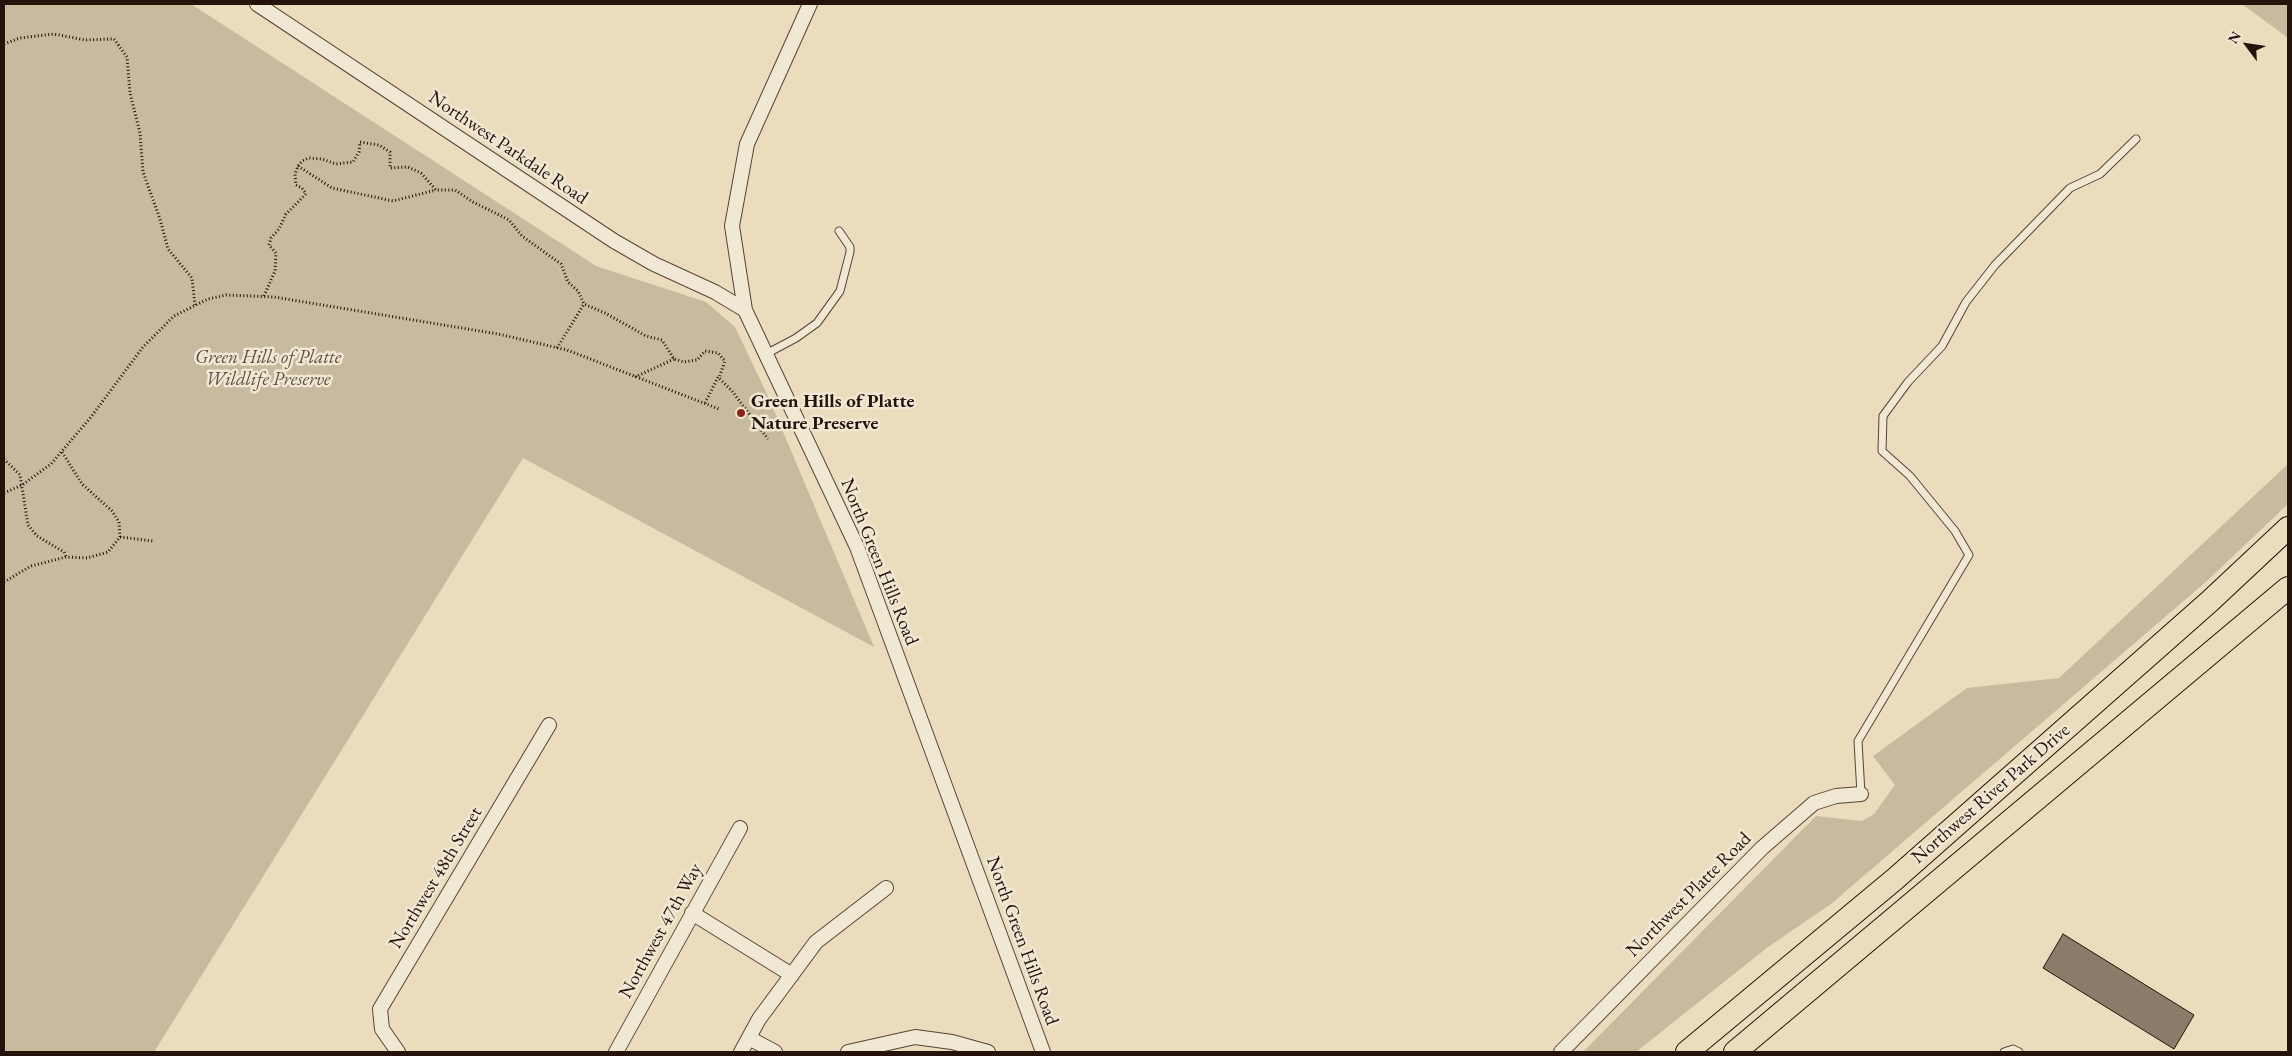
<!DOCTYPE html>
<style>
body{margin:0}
#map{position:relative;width:2292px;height:1056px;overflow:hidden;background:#eadcbd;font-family:"EB Garamond",serif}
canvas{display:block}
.frame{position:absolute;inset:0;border:5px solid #24120b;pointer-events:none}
.north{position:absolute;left:2222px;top:20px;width:50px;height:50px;-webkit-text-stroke:4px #f1e8d4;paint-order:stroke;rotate:301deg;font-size:14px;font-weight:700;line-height:20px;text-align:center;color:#24120b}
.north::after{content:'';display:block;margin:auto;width:18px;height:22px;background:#24120b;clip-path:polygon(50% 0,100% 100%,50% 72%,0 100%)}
</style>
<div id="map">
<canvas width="2292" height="1056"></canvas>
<div class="frame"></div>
<div class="north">N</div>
</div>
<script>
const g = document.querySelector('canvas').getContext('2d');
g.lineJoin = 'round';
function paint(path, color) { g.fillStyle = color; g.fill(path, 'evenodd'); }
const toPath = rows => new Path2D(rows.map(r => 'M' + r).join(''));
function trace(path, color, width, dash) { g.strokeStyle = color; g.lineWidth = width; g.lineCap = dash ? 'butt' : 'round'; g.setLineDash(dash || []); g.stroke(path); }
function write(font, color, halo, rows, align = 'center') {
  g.font = font + ' "EB Garamond",serif'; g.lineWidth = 5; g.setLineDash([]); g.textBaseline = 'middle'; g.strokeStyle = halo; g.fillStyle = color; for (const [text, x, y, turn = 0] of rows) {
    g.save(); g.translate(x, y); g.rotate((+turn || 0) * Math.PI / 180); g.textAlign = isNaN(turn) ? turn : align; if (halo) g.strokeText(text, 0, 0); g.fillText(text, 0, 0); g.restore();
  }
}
paint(toPath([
 [4,4,191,4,596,266,706,302,735,327,767,394,874,647,523,458,154,1052,4,1052],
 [2242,4,2288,4,2288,38],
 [2288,464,2288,504,2208,580,1831,904,1768,947,1636,1052,1583,1052,1816,816,1862,821,1874,814,1895,785,1873,756,1967,688,2059,678]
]), '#c8ba9f');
const building = toPath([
 [2063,934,2194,1015,2174,1049,2043,968,2063,934]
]);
paint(building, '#8b7b68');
trace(building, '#24120b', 1);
const service = toPath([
 [766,354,796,338,817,323,840,291,850,252,850,247,839,231],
 [1861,794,1858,741,1969,555,1955,531,1910,476,1882,451,1883,416,1908,382,1942,346,1966,302,1995,265,2070,188,2100,174,2136,139],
 [2004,1052,2013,1049,2019,1052]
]);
const minor = toPath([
 [257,4,614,241,654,264,715,292,745,310],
 [810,4,747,144,732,226,745,310,857,547,1043,1052],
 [692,913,792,975],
 [749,1038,775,1052],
 [398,1052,382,1029,380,1009,549,725],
 [616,1052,740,828],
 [741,1052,759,1019,816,942,886,888],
 [848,1052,915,1037,952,1042,988,1052],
 [1561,1052,1762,848,1814,803,1836,796,1861,794]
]);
const primary = toPath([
 [1687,1052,1895,879,2209,602,2288,528],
 [1735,1052,2288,588]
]);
trace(service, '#564438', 9);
trace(minor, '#564438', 16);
trace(primary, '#24120b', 24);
trace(toPath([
 [4,44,20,38,54,34,85,40,114,39,127,57,130,93,140,133,143,172,160,219,168,249,192,278,195,305],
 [298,166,332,188,393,201,436,190],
 [264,296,275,271,276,253,269,245,271,238,279,229,286,214,306,194,302,188,296,185,295,174,298,166,302,161,309,158,322,159,336,164,353,162,359,152,360,142,379,145,390,152,390,168,408,167,421,173,436,190,455,190,473,202,509,220,522,236,561,264,568,282,578,291,584,304,605,313,646,336,662,340,674,359,684,362,697,360,705,351,718,353,725,361,719,378],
 [557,348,584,304],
 [635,377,674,359],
 [705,403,718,377,732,391,768,439],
 [4,459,20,475,28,525,37,536,64,552,66,557],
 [4,493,22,485,51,464,91,417,143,347,174,316,208,299,226,295,274,297,498,334,567,350,719,409],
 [120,537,153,541],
 [4,582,31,566,66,557,87,558,108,552,120,537,119,522,112,511,82,484,62,452]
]), '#24120b', 3, [1, 2.5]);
trace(service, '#f1e8d4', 7);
trace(minor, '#f1e8d4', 14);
trace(primary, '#eadcbd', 22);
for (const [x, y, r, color] of [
 [741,413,5,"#8f2418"]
]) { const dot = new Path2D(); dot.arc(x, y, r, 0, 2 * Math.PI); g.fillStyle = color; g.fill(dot); trace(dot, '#f1e8d4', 2); }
write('19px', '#24120b', '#f1e8d4', [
 ["Northwest Parkdale Road",508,148,34],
 ["North Green Hills Road",879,562,68],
 ["Northwest River Park Drive",1991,794,-41],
 ["Northwest 48th Street",436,878,-59],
 ["Northwest Platte Road",1689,895,-45],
 ["Northwest 47th Way",661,931,-61],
 ["North Green Hills Road",1022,941,70]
]);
write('italic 19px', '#5d4d3f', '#f1e8d4', [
 ["Green Hills of Platte",268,358],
 ["Wildlife Preserve",268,380]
]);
write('bold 19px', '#24120b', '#f1e8d4', [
 ["Green Hills of Platte",751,402],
 ["Nature Preserve",751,424]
], 'left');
</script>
